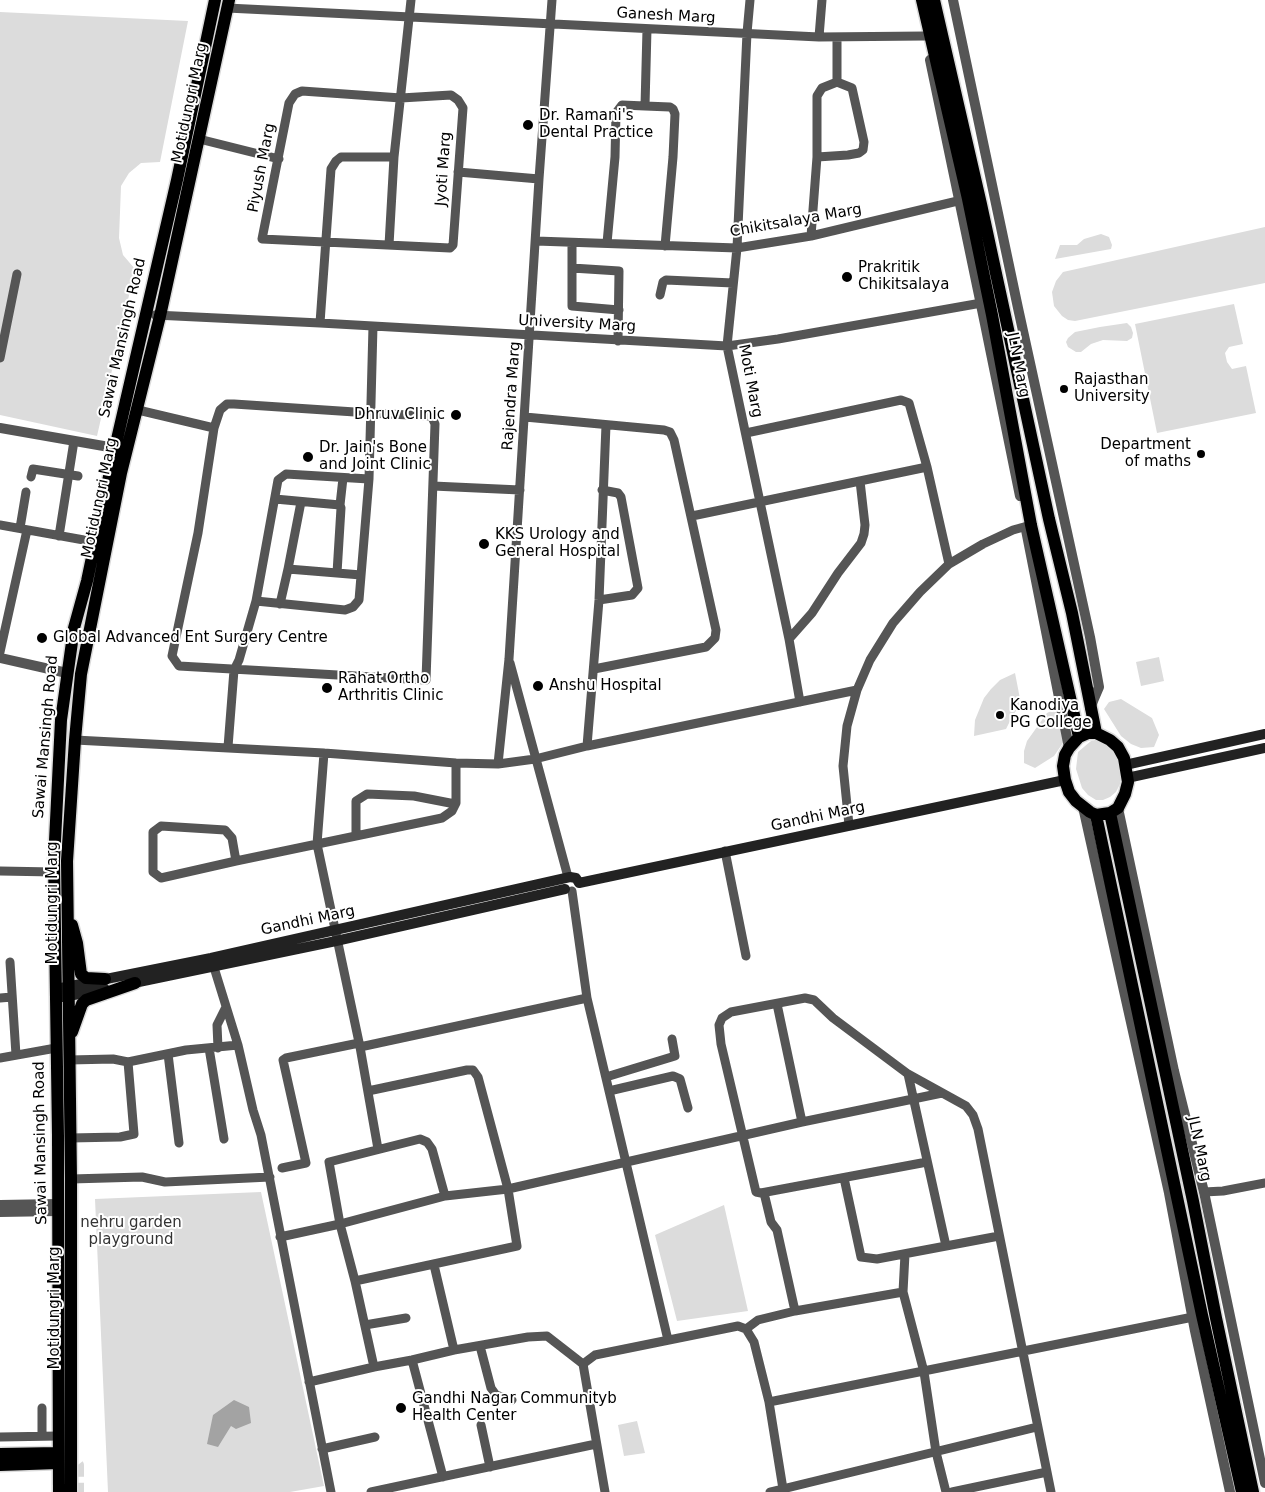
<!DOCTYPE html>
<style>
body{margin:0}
canvas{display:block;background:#fff}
</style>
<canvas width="1265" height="1492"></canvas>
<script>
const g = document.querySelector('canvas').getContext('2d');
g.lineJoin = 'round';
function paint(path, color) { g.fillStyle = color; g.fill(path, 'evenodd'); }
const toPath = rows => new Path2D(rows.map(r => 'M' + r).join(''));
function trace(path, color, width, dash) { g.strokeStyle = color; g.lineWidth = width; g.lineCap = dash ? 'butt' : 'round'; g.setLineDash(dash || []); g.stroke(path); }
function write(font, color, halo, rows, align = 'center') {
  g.font = font + ' "DejaVu Sans",sans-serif'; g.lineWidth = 4; g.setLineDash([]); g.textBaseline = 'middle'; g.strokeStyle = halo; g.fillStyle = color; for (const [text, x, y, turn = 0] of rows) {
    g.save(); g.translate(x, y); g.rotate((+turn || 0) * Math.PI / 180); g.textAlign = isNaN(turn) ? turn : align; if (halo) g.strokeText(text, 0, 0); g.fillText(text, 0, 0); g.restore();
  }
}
paint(toPath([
 [0,12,188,21,160,162,141,163,129,173,121,186,119,238,123,255,135,269,97,436,0,415],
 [1265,227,1265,283,1075,321,1068,320,1062,316,1054,306,1052,292,1056,281,1063,272],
 [1101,234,1109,237,1112,245,1111,249,1055,259,1060,245,1077,245,1084,239],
 [1234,304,1243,344,1229,347,1225,353,1227,362,1232,369,1246,366,1256,413,1157,433,1135,324],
 [1127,323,1131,327,1133,333,1132,338,1127,341,1103,340,1091,344,1081,352,1076,352,1068,347,1066,342,1068,338,1075,332,1100,327],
 [1159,657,1164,681,1141,686,1136,662],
 [1015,673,1021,704,1013,715,1006,729,974,736,975,720,984,698,991,689,1000,680],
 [1121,699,1152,718,1159,735,1154,747,1141,748,1131,744,1121,736,1104,709,1109,702],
 [1059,707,1065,740,1054,756,1035,768,1024,763,1024,751,1027,741,1047,713],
 [1098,740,1112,747,1116,754,1120,774,1120,784,1116,792,1110,797,1103,800,1096,800,1088,795,1082,788,1076,769,1078,752,1091,741],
 [261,1192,324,1486,290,1492,108,1492,95,1199],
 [724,1205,748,1311,677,1321,655,1235],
 [637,1421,645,1453,624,1456,618,1425]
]), '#dcdcdc');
paint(toPath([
 [234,1400,249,1407,251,1423,236,1429,231,1426,218,1447,207,1444,213,1415]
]), '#a3a3a3');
trace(toPath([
 [62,1459,75,1461,78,1465,78,1492]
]), '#d9d9d9', 12, [12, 6]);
const primary = toPath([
 [922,0,968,199,992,315,1031,525,1079,737],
 [934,0,981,204,1049,519,1072,613,1096,733],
 [1088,733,1096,733,1110,740,1118,747,1124,758,1128,782,1125,794,1118,808,1110,813,1096,815,1090,812,1076,801,1069,792,1065,780,1063,766,1065,755,1069,748,1079,737,1088,733],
 [1110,813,1193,1201,1216,1318,1253,1492],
 [1096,815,1202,1315,1242,1492],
 [72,925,77,943,81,974,86,978,105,979],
 [72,1032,82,1004,86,1000,135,983],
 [0,1454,58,1453],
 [0,1465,58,1463],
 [59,1492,58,1136,54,861,61,720,74,628,87,581,115,448,177,180,215,0],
 [71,1492,71,1179,67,861,75,740,81,674,121,473,160,316,229,0]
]);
trace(primary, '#dbdbdb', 15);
trace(toPath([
 [750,0,747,33,737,248,727,346,789,639,800,702],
 [227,8,819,37,925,36],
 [819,37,822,0],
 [837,38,837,82],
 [302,91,401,98,451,95,458,100,463,108,453,245,450,248,262,239,289,103,295,94,302,91],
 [645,106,647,29],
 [199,139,279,159],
 [458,172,539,179],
 [811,236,817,157,817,96,822,88,837,82,852,88,864,142,863,150,859,153,848,155,817,157],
 [536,241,737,248,811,236,966,199],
 [607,243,615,157,616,113,622,105,645,106,670,107,673,109,675,114,673,157,665,246],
 [389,245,394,157,411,0],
 [572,268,572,243],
 [660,295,663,282,666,280,733,283],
 [155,315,320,323,727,346,778,339,987,302],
 [320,323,331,169,336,161,341,157,394,157],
 [618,341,619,271,572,268,572,306,619,310],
 [0,358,17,274],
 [227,404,234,404,370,413,429,416,432,417,435,424,426,680,179,666,172,656,198,533,214,428,220,410,227,404],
 [138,410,214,428],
 [525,417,664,430,670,432,674,440,716,630,715,638,706,647,594,669],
 [746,433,901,400,909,403,927,467,949,564],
 [31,477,33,469,78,476],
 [433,486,520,490],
 [275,499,340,505,341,508,337,573,361,575],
 [340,505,343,478],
 [692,516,927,467],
 [0,525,95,542],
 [20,528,26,492],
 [59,536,74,441],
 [288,569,301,502],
 [599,600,632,595,638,588,621,497,618,493,602,490],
 [256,601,345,610,353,607,359,600,369,479,373,326],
 [280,604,288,569,337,573],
 [789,639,812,613,838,573,861,543,864,534,865,525,860,481],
 [0,652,27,530],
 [510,663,568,877],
 [75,740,324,753,456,763,498,764,535,759,587,746,857,690],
 [587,746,599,600,606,425],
 [228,747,234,670,239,660,256,601,278,480,286,474,369,479],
 [324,753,317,844,360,1047,378,1149],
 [498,764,509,659,539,179,552,0],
 [849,825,843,766,847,726,857,690,870,660,893,623,920,592,949,564,983,544,1013,530,1031,525],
 [356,836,356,801,367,794,414,796,455,804],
 [725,851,746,956],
 [236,861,161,878,153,872,153,832,161,826,225,830,232,838,236,861,442,818,452,811,456,803,456,763],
 [0,871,54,872],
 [572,891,587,998,668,1340],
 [212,961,238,1045,253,1110,261,1135,331,1492],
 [10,962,16,1055],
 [0,998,12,997],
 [777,1004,802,1122],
 [360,1047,587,998],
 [209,1048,224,1139],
 [218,1048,217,1025,226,1007],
 [168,1054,179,1143],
 [0,1058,56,1048],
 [69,1060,113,1059,128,1062],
 [606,1077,675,1056,672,1039],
 [609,1091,673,1076,680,1079,688,1108],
 [70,1138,120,1137,134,1134,128,1062,186,1050,238,1045],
 [927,1162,761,1193,756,1192,721,1044,719,1025,722,1018,731,1012,805,998,814,1000,833,1018,908,1074,966,1106,973,1115,978,1129,1051,1492],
 [282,1168,306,1163,283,1060,286,1058,359,1043],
 [844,1178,861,1257,877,1259,946,1246,908,1074],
 [71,1179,142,1177,165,1182,270,1177],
 [1204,1192,1223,1191,1265,1183],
 [764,1193,771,1222,777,1230,795,1311],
 [280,1237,340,1224,445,1196,508,1189,802,1122,942,1093],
 [946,1246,999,1236],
 [434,1265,454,1350],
 [355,1281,517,1246,508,1189,478,1077,473,1070,467,1070,368,1091],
 [903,1292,905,1254],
 [365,1325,406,1318],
 [746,1329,758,1320,795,1311,903,1292,924,1372,936,1452,946,1492],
 [480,1346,491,1388,496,1395,512,1400],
 [412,1360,443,1477],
 [374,1367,355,1281,340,1224,329,1162,420,1139,427,1142,432,1149,445,1196],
 [309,1382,374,1367,412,1360,454,1350,528,1337,547,1336,583,1364],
 [769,1402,1198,1316],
 [42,1408,42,1436],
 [481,1425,490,1467],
 [0,1437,58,1436],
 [322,1449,375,1437],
 [371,1492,596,1444],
 [605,1492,583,1364,595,1355,738,1326,746,1329,754,1342,769,1402,783,1489],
 [770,1492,1037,1427],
 [952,1492,1047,1472]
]), '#555', 9);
trace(toPath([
 [953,0,1018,308,1090,637,1099,687,1090,708],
 [930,60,985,324,1020,496],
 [0,428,115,448],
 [1026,530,1069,748],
 [0,658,67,673],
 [1083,807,1169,1193,1195,1331,1230,1492],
 [1118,808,1174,1071,1204,1192,1265,1483],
 [0,1205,58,1204],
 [0,1212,58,1211]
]), '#555', 10);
trace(toPath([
 [1125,765,1265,734],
 [1127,778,1265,748],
 [579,883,1065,780],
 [129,984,336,941,565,889],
 [61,988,211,958,570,877,576,878,579,883],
 [63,997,105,989]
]), '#222', 10);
trace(primary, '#000', 12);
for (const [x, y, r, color] of [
 [528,125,6,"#000"],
 [847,277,6,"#000"],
 [1064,389,5,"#000"],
 [456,415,6,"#000"],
 [1201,454,5,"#000"],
 [308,457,6,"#000"],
 [484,544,6,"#000"],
 [42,638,6,"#000"],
 [538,686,6,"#000"],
 [327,688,6,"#000"],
 [1000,715,5,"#000"],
 [401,1408,6,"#000"]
]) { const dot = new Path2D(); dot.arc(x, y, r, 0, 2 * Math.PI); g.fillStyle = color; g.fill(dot); trace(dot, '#fff', 2); }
write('15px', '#000', '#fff', [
 ["Ganesh Marg",666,16,3],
 ["Motidungri Marg",190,103,-78],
 ["Piyush Marg",262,168,-79],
 ["Jyoti Marg",444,169,-86],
 ["Chikitsalaya Marg",796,221,-10],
 ["University Marg",577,324,3],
 ["Sawai Mansingh Road",123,338,-77],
 ["JLN Marg",1018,365,79],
 ["Moti Marg",750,381,79],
 ["Rajendra Marg",512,396,-86],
 ["Motidungri Marg",100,498,-78],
 ["Sawai Mansingh Road",46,737,-85],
 ["Gandhi Marg",818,817,-12],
 ["Motidungri Marg",53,903,-90],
 ["Gandhi Marg",308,921,-12],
 ["Sawai Mansingh Road",41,1143,-91],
 ["JLN Marg",1199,1149,78],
 ["Motidungri Marg",55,1308,-90]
]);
write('15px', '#000', '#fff', [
 ["Dr. Ramani's",539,116],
 ["Dental Practice",539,133],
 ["Prakritik",858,268],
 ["Chikitsalaya",858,285],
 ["Rajasthan",1074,380],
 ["University",1074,397],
 ["Dhruv Clinic",445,415,"right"],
 ["Department",1191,445,"right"],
 ["of maths",1191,462,"right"],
 ["Dr. Jain's Bone",319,448],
 ["and Joint Clinic",319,465],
 ["KKS Urology and",495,535],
 ["General Hospital",495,552],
 ["Global Advanced Ent Surgery Centre",53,638],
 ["Rahat Ortho",338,679],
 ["Arthritis Clinic",338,696],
 ["Anshu Hospital",549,686],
 ["Kanodiya",1010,706],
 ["PG College",1010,723],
 ["Gandhi Nagar Communityb",412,1399],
 ["Health Center",412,1416]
], 'left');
write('15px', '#333', '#fff', [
 ["nehru garden",131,1223],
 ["playground",131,1240]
]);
</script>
